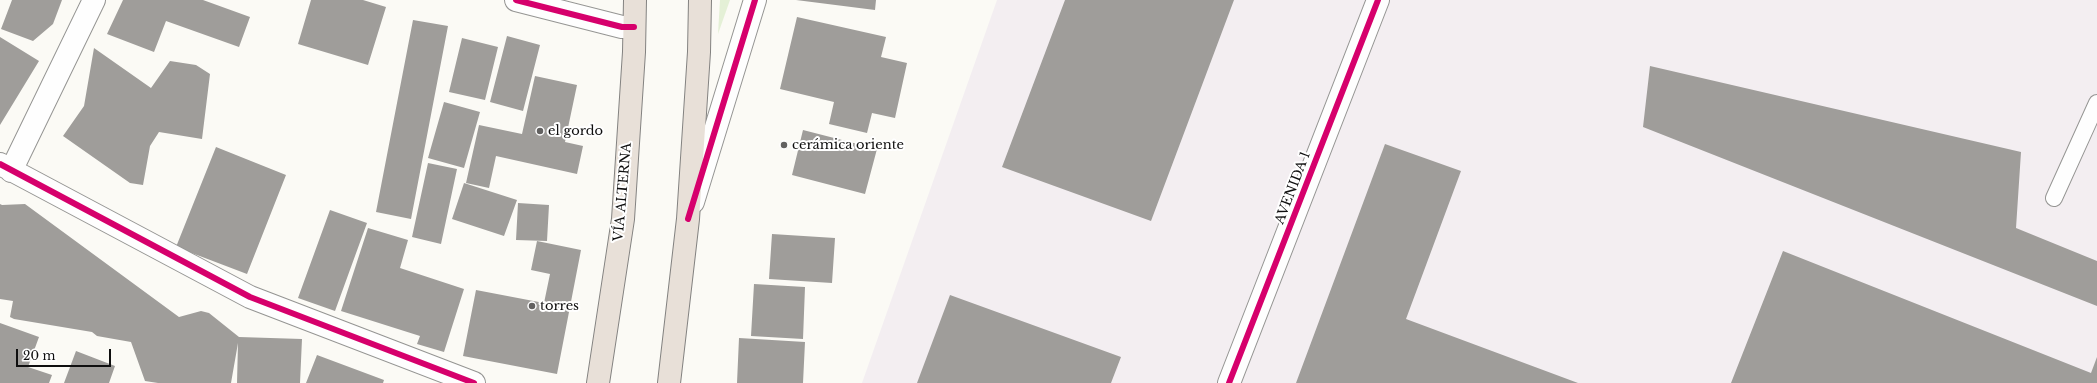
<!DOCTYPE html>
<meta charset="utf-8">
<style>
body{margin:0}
#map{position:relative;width:2097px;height:383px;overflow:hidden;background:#fbfaf5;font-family:"Libre Baskerville",serif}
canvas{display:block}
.scale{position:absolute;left:16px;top:349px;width:95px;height:18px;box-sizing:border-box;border:2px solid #0f0f0f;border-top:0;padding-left:5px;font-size:12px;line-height:14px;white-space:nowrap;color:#0f0f0f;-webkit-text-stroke:3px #fff;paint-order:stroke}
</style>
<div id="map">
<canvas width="2097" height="383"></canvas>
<div class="scale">20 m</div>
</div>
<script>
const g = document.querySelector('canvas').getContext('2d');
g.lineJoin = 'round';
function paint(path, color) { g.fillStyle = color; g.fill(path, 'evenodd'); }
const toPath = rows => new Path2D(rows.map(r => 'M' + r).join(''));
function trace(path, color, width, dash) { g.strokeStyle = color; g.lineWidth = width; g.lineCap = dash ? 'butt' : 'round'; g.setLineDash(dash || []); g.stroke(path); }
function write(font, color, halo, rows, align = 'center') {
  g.font = font + ' "Libre Baskerville",serif'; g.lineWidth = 4; g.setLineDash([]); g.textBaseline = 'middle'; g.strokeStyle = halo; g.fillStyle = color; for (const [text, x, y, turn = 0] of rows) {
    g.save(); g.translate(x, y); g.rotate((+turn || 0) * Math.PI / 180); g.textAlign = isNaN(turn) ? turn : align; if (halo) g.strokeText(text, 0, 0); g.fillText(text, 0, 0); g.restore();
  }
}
paint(toPath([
 [997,0,2097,0,2097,383,862,383]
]), '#f3eef1');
paint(toPath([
 [720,0,730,0,718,34]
]), '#e4f0d6');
paint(toPath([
 [12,0,62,0,53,24,33,41,1,29],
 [123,0,203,0,250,17,239,47,166,21,154,52,107,34],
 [311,0,363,0,386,7,368,65,298,44],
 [796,0,876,0,875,10],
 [1065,0,1234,0,1151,221,1002,167],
 [797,17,886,37,881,57,907,63,895,118,872,113,867,133,829,124,834,102,780,89],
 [413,20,448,26,411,219,376,212],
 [507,36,540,45,523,111,490,102],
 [0,37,39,61,0,125],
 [462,38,498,47,485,100,449,92],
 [94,48,151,88,170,61,196,65,210,74,202,139,159,132,150,146,143,185,130,183,63,136,84,106],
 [1650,66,2021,152,2016,228,2097,261,2097,306,1643,127],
 [535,76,577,85,565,142,583,146,577,174,496,156,489,188,466,183,479,125,522,134],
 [444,102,480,112,464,168,428,158],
 [803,130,877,149,865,194,792,175],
 [1385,144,1461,171,1406,319,1578,383,1296,383],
 [216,147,286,175,247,274,176,247],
 [428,163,457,169,441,244,412,237],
 [464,183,517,200,504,236,452,219],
 [518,203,549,205,547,241,516,240],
 [0,204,2,205,25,204,179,317,201,311,209,313,239,337,302,339,300,383,237,383,238,343,231,383,158,383,145,381,131,342,97,336,92,332,14,319,10,317,13,301,0,299],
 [330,210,367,223,335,311,298,298],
 [368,228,408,240,400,268,464,289,444,352,417,344,420,336,341,311],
 [772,234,835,238,832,283,769,279],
 [537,241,581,250,557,374,463,356,476,290,544,303,550,274,531,270],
 [1783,251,2091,373,2097,357,2097,383,1731,383],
 [754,284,805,287,803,339,751,336],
 [950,295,1121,357,1111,383,917,383],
 [0,323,39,337,28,367,52,375,49,383,0,383],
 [739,338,805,342,803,383,737,383],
 [76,351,115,366,109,383,64,383],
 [317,355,384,380,383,383,306,383]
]), '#9f9d9a');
const lane = toPath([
 [2054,198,2097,103]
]);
const street = toPath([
 [516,0,622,27,634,27],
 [0,164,250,297,474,383],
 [11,171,94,0],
 [693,202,755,0],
 [1229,383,1378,0]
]);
const highway = toPath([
 [598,383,623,219,634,52,635,0],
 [669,383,688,219,699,52,700,0]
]);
trace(lane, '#959593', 18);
trace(street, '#959593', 24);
trace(highway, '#838280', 24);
trace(lane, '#fefefe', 16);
trace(street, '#fefefe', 22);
trace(highway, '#e8e0d8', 22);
trace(toPath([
 [516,0,622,27,634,27],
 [0,164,250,297,474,383],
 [688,219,755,0],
 [1229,383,1378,0]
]), '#d6006c', 6);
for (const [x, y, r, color] of [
 [540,131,4,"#626160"],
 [784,145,4,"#626160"],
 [532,306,4,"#626160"]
]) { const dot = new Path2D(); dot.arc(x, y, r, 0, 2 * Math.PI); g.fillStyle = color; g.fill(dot); trace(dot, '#fff', 1.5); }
write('13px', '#0f0f0f', '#fff', [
 ["el gordo",548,131],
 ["cerámica oriente",792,145],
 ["torres",540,306]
], 'left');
write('13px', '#0f0f0f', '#fff', [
 ["AVENIDA 1",1293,188,-69],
 ["VÍA ALTERNA",623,192,-85]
]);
</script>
